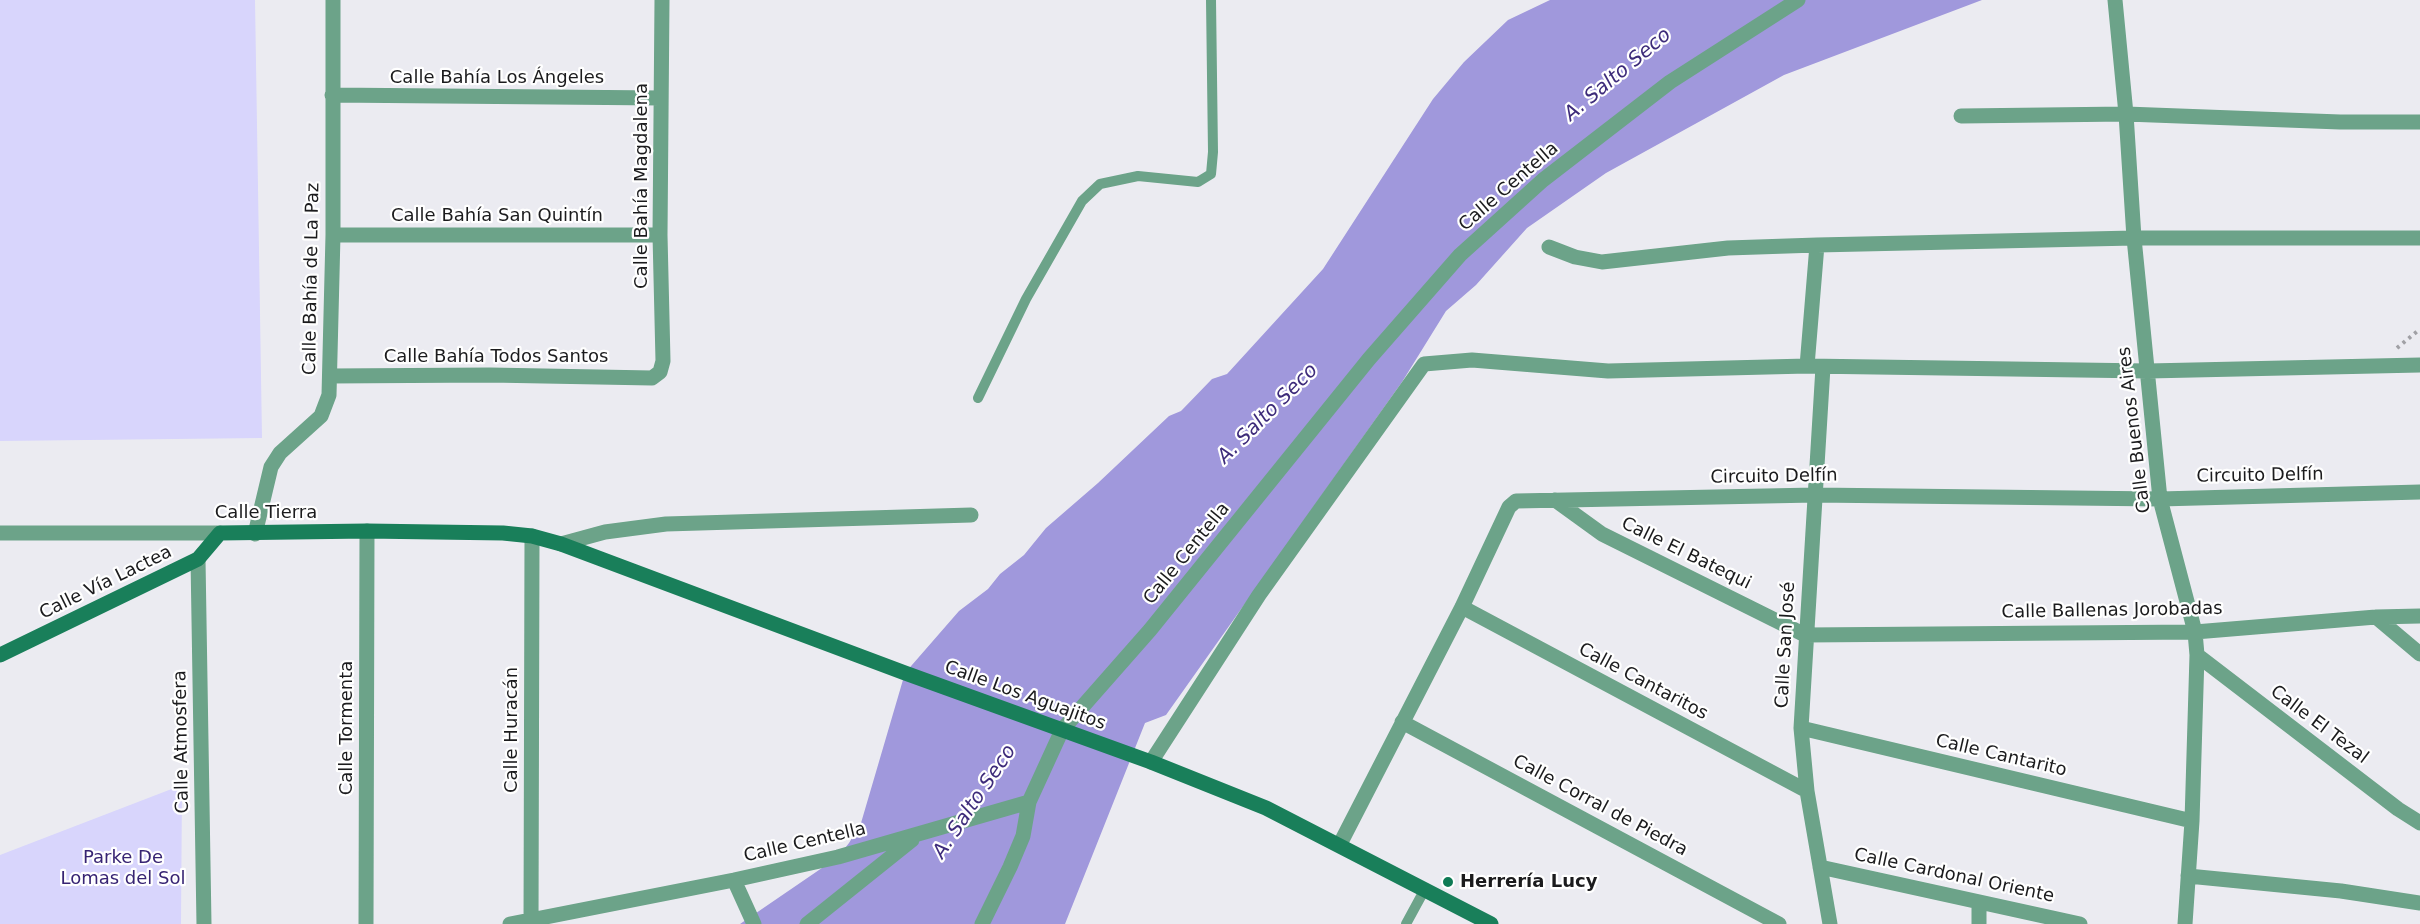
<!DOCTYPE html>
<meta charset="utf-8">
<style>
body{margin:0}
canvas{display:block;background:#ebebf1}
</style>
<canvas width="2420" height="924"></canvas>
<script>
const g = document.querySelector('canvas').getContext('2d');
g.lineJoin = 'round';
function paint(path, color) { g.fillStyle = color; g.fill(path, 'evenodd'); }
const toPath = rows => new Path2D(rows.map(r => 'M' + r).join(''));
function trace(path, color, width, dash) { g.strokeStyle = color; g.lineWidth = width; g.lineCap = dash ? 'butt' : 'round'; g.setLineDash(dash || []); g.stroke(path); }
function write(font, color, halo, rows, align = 'center') {
  g.font = font + ' "DejaVu Sans",sans-serif'; g.lineWidth = 4.5; g.setLineDash([]); g.textBaseline = 'middle'; g.strokeStyle = halo; g.fillStyle = color; for (const [text, x, y, turn = 0] of rows) {
    g.save(); g.translate(x, y); g.rotate((+turn || 0) * Math.PI / 180); g.textAlign = isNaN(turn) ? turn : align; if (halo) g.strokeText(text, 0, 0); g.fillText(text, 0, 0); g.restore();
  }
}
paint(toPath([
 [0,0,255,0,262,438,0,441],
 [182,785,181,924,0,924,0,855]
]), '#d8d5fc');
paint(toPath([
 [1550,0,1982,0,1784,75,1606,173,1527,228,1476,285,1446,311,1402,382,1166,715,1145,723,1065,924,740,924,838,857,849,843,861,823,905,673,959,611,988,589,1000,574,1024,555,1046,528,1098,483,1169,416,1181,411,1212,379,1227,374,1323,269,1433,99,1464,62,1508,20]
]), '#a098dc');
trace(toPath([
 [2397,348,2420,329]
]), '#a0a0a5', 4, [3, 4.5]);
trace(toPath([
 [978,398,1026,299,1082,201,1100,184,1138,176,1198,182,1211,174,1213,152,1211,0],
 [1406,924,1425,889]
]), '#6ca389', 10);
trace(toPath([
 [2115,0,2126,114,2134,238,2160,499,2195,632,2197,655,2192,821,2185,924],
 [332,95,661,98],
 [1961,116,2126,114,2340,122,2420,122],
 [333,235,660,235],
 [1549,247,1575,257,1602,262,1728,248,1817,245,2134,238,2420,238],
 [1807,366,1817,245],
 [1823,367,1801,728,1807,791,1830,924],
 [330,376,490,375,652,378,660,372,663,361,660,235,662,0],
 [1555,500,1602,534,1805,635,2195,632,2376,617,2420,616],
 [0,533,220,533],
 [255,534,271,467,280,453,321,416,329,395,333,235,333,0],
 [561,544,605,532,666,524,971,515],
 [198,559,204,924],
 [1462,607,1807,791],
 [2376,617,2420,654],
 [2197,655,2398,809,2420,823],
 [1402,722,1779,924],
 [1801,728,2192,821],
 [1151,762,1259,595,1424,364,1472,360,1608,371,1807,366,2148,371,2420,365],
 [1340,844,1462,607,1509,507,1516,501,1815,495,2160,499,2420,492],
 [1820,867,2080,924],
 [2188,876,2341,891,2420,903],
 [734,880,754,924],
 [1979,902,1979,924],
 [366,924,367,531],
 [510,924,734,880,838,857,1029,802,1062,730,1150,630,1369,359,1460,255,1543,180,1670,82,1798,0],
 [531,924,532,536],
 [807,924,912,840],
 [982,924,1010,867,1023,836,1029,802]
]), '#6ca389', 15);
trace(toPath([
 [0,655,198,559,220,533,367,531,503,533,532,536,561,544,905,673,1151,762,1266,808,1491,924]
]), '#197f5a', 15);
for (const [x, y, r, color] of [
 [1448,882,6,"#0e7a55"]
]) { const dot = new Path2D(); dot.arc(x, y, r, 0, 2 * Math.PI); g.fillStyle = color; g.fill(dot); trace(dot, '#fff', 2); }
write('18px', '#1b1b1d', '#fff', [
 ["Calle Bahía Los Ángeles",497,78],
 ["Calle Bahía Magdalena",642,186,-90],
 ["Calle Centella",1509,187,-41],
 ["Calle Bahía San Quintín",497,216],
 ["Calle Bahía de La Paz",312,279,-89],
 ["Calle Bahía Todos Santos",496,357],
 ["Calle Buenos Aires",2135,430,-97],
 ["Circuito Delfín",2260,476,-1],
 ["Circuito Delfín",1774,477,-1],
 ["Calle Tierra",266,513],
 ["Calle Centella",1187,554,-51],
 ["Calle El Batequi",1686,554,26],
 ["Calle Vía Lactea",106,583,-26],
 ["Calle Ballenas Jorobadas",2112,611,-1],
 ["Calle San José",1786,645,-87],
 ["Calle Cantaritos",1643,682,28],
 ["Calle Los Aguajitos",1025,696,20],
 ["Calle El Tezal",2319,725,37],
 ["Calle Tormenta",347,728,-90],
 ["Calle Huracán",512,730,-90],
 ["Calle Atmosfera",182,742,-91],
 ["Calle Cantarito",2001,756,13],
 ["Calle Corral de Piedra",1600,806,28],
 ["Calle Centella",805,843,-13],
 ["Calle Cardonal Oriente",1954,876,12]
]);
write('18px', '#372473', '#fff', [
 ["Parke De",123,858],
 ["Lomas del Sol",123,879]
]);
write('bold 18px', '#1b1b1d', '#fff', [
 ["Herrería Lucy",1460,882]
], 'left');
write('italic 20px', '#3d2b7a', '#fff', [
 ["A. Salto Seco",1618,75,-40],
 ["A. Salto Seco",1268,414,-45],
 ["A. Salto Seco",975,802,-56]
]);
</script>
